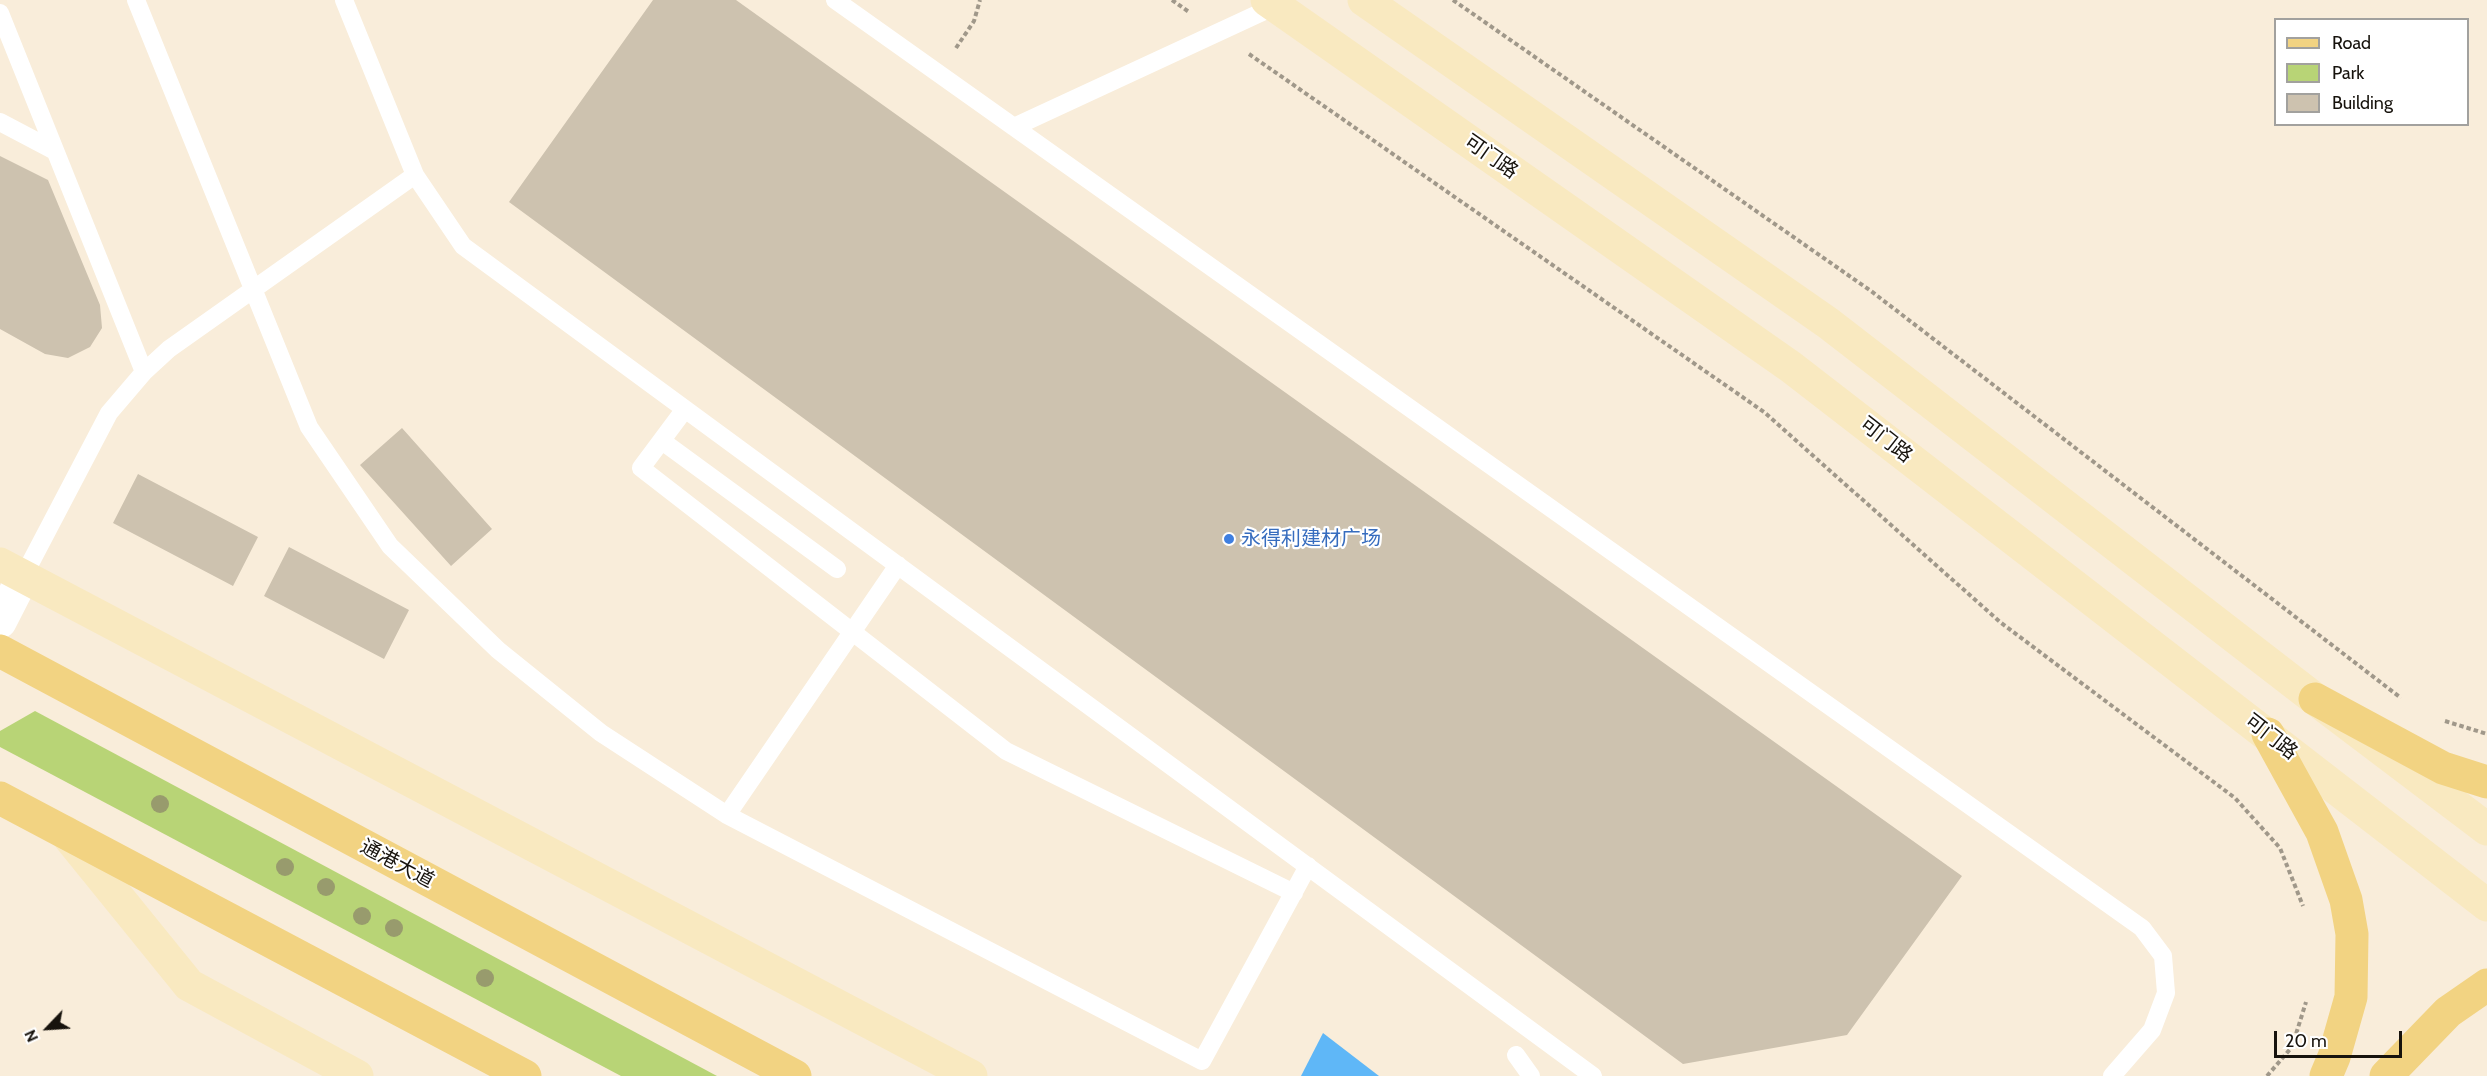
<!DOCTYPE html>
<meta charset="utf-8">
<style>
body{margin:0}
#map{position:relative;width:2487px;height:1076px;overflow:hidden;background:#f9edda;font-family:Cabin,sans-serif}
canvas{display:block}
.legend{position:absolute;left:2274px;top:18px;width:195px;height:108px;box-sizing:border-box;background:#fff;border:2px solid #a2a19e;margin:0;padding:8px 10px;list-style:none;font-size:18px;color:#17130d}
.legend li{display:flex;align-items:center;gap:12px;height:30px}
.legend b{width:30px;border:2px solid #a2a19e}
.north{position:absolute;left:18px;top:998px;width:60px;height:60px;-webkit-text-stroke:4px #fff;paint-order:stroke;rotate:245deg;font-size:16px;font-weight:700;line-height:24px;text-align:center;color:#17130d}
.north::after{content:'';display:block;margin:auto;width:21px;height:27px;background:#17130d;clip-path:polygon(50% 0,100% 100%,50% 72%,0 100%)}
.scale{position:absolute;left:2274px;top:1031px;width:128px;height:27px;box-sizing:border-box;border:3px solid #17130d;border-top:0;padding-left:8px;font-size:18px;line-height:21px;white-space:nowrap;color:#17130d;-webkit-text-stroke:4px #fff;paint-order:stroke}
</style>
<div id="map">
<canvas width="2487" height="1076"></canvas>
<ul class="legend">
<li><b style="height:8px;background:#f2d382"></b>Road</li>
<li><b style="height:16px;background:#b8d476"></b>Park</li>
<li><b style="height:16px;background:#cdc2af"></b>Building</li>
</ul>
<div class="north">N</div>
<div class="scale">20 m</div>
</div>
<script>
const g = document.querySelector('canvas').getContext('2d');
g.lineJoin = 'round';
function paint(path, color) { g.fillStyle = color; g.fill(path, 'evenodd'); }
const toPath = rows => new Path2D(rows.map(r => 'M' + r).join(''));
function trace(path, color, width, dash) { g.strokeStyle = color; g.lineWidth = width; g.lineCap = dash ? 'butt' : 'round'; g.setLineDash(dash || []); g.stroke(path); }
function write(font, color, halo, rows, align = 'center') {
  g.font = font + ' Cabin,"Noto Sans SC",sans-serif'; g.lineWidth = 4.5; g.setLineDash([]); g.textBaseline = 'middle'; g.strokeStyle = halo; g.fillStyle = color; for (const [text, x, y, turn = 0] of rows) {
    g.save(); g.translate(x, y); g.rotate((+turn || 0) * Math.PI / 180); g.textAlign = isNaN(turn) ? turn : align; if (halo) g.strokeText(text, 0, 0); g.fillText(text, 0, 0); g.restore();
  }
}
paint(toPath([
 [35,711,717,1076,621,1076,0,747,0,731]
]), '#b8d476');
paint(toPath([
 [1323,1033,1379,1076,1301,1076]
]), '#5fb7f7');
paint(toPath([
 [653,0,736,0,1962,876,1847,1035,1683,1064,509,202],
 [0,156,48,180,100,305,102,328,90,347,68,358,45,354,0,329],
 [402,428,492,529,451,566,360,465],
 [138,474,258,537,233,586,113,523],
 [289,547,409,610,384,659,264,596]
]), '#cdc2af');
trace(toPath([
 [1172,0,1189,12],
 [1453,0,1871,291,2401,698],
 [956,48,974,21,980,0],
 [1249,54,1764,412,2000,622,2235,798,2280,848,2303,906],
 [2445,721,2487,734],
 [2267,1076,2292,1047,2306,1002]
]), '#a0988a', 4, [4.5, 3]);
trace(toPath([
 [136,0,309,427,390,546,498,650,601,733,727,815,1202,1061,1308,866],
 [344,0,415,175,463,246,1593,1076],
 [835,0,2142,928,2163,956,2166,993,2152,1030,2112,1076],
 [0,13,144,372],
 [0,122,55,151],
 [1014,127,1275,6],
 [685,409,641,468,1006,751,1294,893],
 [662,441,837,569],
 [23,577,109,413,144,372,169,349,415,175],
 [727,815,898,565],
 [1516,1055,1531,1076]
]), '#fff', 18);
trace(toPath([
 [0,622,23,577]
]), '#fff', 33);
trace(toPath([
 [1267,0,1791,367,2487,905],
 [1364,0,1828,323,2315,699,2487,829],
 [0,564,971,1076],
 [65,832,189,985,357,1076]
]), '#f9e9c0', 33);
trace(toPath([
 [0,651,795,1076],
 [2315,699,2443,768,2487,782],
 [2268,734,2322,832,2346,900,2352,934,2351,997,2334,1057,2326,1076],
 [0,798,525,1076],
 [2386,1076,2448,1012,2487,985]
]), '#f2d382', 33);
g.fillStyle = '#989b6d';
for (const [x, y] of [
 [160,804],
 [285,867],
 [326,887],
 [362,916],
 [394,928],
 [485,978]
]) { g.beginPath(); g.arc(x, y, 9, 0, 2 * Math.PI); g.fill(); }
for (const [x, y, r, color] of [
 [1229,539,6,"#3f7fe0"]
]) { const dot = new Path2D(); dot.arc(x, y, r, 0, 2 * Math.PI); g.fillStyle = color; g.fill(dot); trace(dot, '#fff', 2); }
write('20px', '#17130d', '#fff', [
 ["可门路",1491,157,35],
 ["可门路",1886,440,38],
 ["可门路",2271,737,38],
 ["通港大道",397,864,28]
]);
write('20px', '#366cbe', '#fff', [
 ["永得利建材广场",1241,539]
], 'left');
</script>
